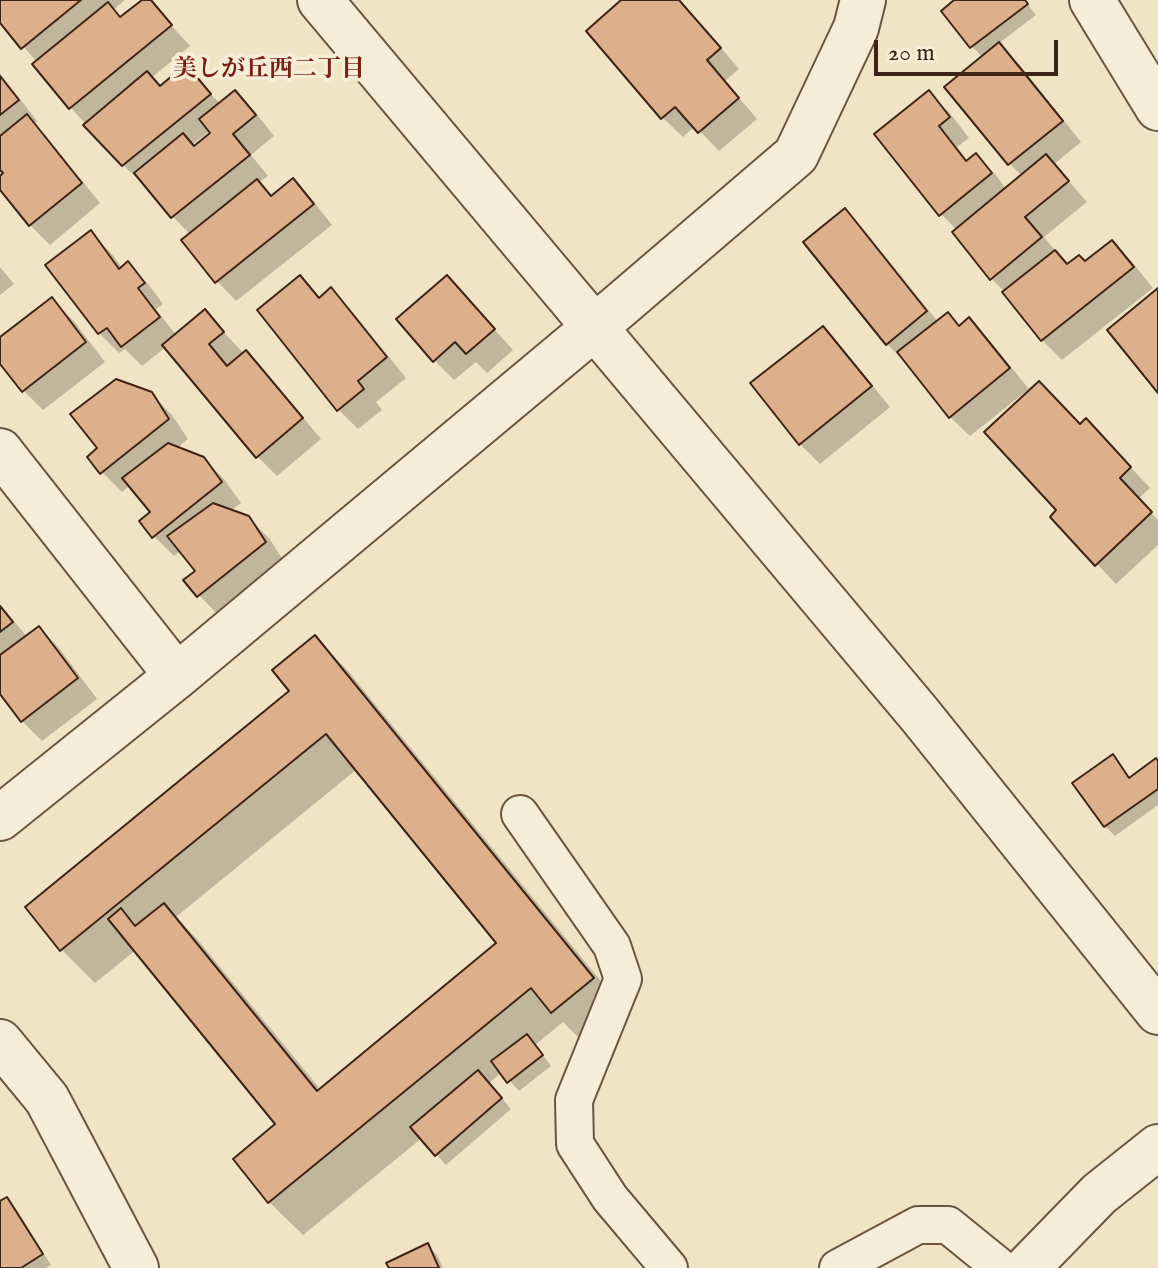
<!DOCTYPE html>
<meta charset="utf-8">
<style>
body{margin:0}
#map{position:relative;width:1158px;height:1268px;overflow:hidden;background:#f1e4c4;font-family:"IM FELL English",serif}
canvas{display:block}
.scale{position:absolute;left:874px;top:40px;width:184px;height:36px;box-sizing:border-box;border:4px solid #3e2416;border-top:0;padding-left:10px;font-size:24px;line-height:28px;white-space:nowrap;color:#3e2416;-webkit-text-stroke:6px #f6edd9;paint-order:stroke}
</style>
<div id="map">
<canvas width="1158" height="1268"></canvas>
<div class="scale">20 m</div>
</div>
<script>
const g = document.querySelector('canvas').getContext('2d');
g.lineJoin = 'round';
function paint(path, color) { g.fillStyle = color; g.fill(path, 'evenodd'); }
const toPath = rows => new Path2D(rows.map(r => 'M' + r).join(''));
function trace(path, color, width, dash) { g.strokeStyle = color; g.lineWidth = width; g.lineCap = dash ? 'butt' : 'round'; g.setLineDash(dash || []); g.stroke(path); }
function write(font, color, halo, rows, align = 'center') {
  g.font = font + ' "IM FELL English","Noto Serif JP",serif'; g.lineWidth = 7; g.setLineDash([]); g.textBaseline = 'middle'; g.strokeStyle = halo; g.fillStyle = color; for (const [text, x, y, turn = 0] of rows) {
    g.save(); g.translate(x, y); g.rotate((+turn || 0) * Math.PI / 180); g.textAlign = isNaN(turn) ? turn : align; if (halo) g.strokeText(text, 0, 0); g.fillText(text, 0, 0); g.restore();
  }
}
paint(toPath([
 [0,0,125,0,113,10,122,19,145,0,148,0,190,46,151,78,161,88,186,67,220,104,235,93,255,112,274,136,251,155,268,176,258,183,272,197,293,181,313,201,332,225,236,301,217,281,191,235,173,217,145,183,143,184,123,165,70,107,37,62,0,20],
 [211,130,214,133,195,148,192,145],
 [625,0,680,0,739,69,725,81,757,119,719,151,695,126,683,137,663,118,589,31],
 [958,0,1024,0,1036,15,998,44,1019,64,1081,142,1054,164,1087,202,1044,237,1068,266,1085,263,1112,242,1132,262,1153,288,1062,360,1042,340,1005,292,991,278,957,230,941,214,929,93,949,112,969,138,957,147,968,161,976,156,996,175,1006,189,1022,176,1010,164,947,88,983,58,972,46],
 [0,73,37,121,34,124,47,137,100,203,50,245,30,225,0,186,0,178,6,174,0,166],
 [845,211,865,231,938,322,948,314,961,327,969,320,989,340,1029,389,970,436,950,417,907,364,887,344],
 [91,233,111,253,123,269,128,264,148,284,163,304,156,309,176,335,205,312,244,354,245,352,265,372,321,439,277,476,257,456,166,347,142,366,125,349,119,353,99,333],
 [0,267,14,284,0,295],
 [300,277,321,299,331,290,351,310,406,378,376,402,382,410,358,429,338,409],
 [466,298,513,350,487,373,476,362,454,380,434,360],
 [52,300,72,319,105,362,43,410,23,390,0,361,0,339],
 [823,328,842,348,890,407,820,464,800,444,753,384],
 [151,394,172,415,188,439,176,449,203,458,224,479,241,503,230,511,248,518,269,538,285,563,219,616,186,581,198,571,181,551,174,556,154,536,153,512,131,485,122,492,102,472],
 [1080,426,1106,441,1150,488,1138,499,1158,520,1158,545,1116,584,1097,564,1059,510],
 [0,604,27,637,39,628,59,648,97,699,42,741,22,721,0,691],
 [315,637,348,671,626,1012,586,1045,563,1022,535,1045,551,1066,519,1091,502,1072,489,1083,511,1109,446,1165,422,1138,303,1235,269,1202,278,1124,136,950,95,983,62,950,28,907,292,692],
 [357,769,499,944,321,1090,197,939,176,917],
 [1112,756,1131,779,1158,763,1158,805,1115,836,1105,826],
 [7,1200,17,1210,51,1265,46,1268,0,1268,0,1204],
 [427,1245,437,1255,443,1268,391,1268]
]), '#0003');
const building = toPath([
 [0,0,81,0,21,49,0,23,0,0],
 [142,0,151,0,172,25,69,109,32,64,108,2,120,17,142,0],
 [621,0,679,0,721,48,707,60,739,98,698,133,675,107,661,119,586,31,621,0],
 [954,0,1025,0,1028,4,970,48,941,11,954,0],
 [999,42,1063,121,1008,165,944,87,999,42],
 [186,64,211,94,122,166,83,125,147,71,160,86,186,64],
 [0,76,19,100,0,115,0,76],
 [235,90,256,115,233,134,250,155,171,218,134,173,183,133,194,146,210,133,199,119,235,90],
 [929,90,950,117,939,126,966,161,976,153,992,173,939,216,874,134,929,90],
 [27,114,82,183,29,226,0,190,0,176,3,173,0,170,0,136,27,114],
 [1046,154,1069,181,1025,217,1042,237,990,280,952,232,1046,154],
 [293,178,314,204,215,283,181,240,257,179,271,196,293,178],
 [845,208,927,311,886,345,803,242,845,208],
 [91,230,119,269,128,261,145,283,138,288,160,317,121,347,107,328,98,334,45,265,91,230],
 [1112,240,1134,267,1041,341,1002,292,1055,250,1067,264,1079,255,1085,261,1112,240],
 [300,275,319,298,331,287,387,357,358,381,364,389,337,411,257,310,300,275],
 [447,275,495,329,466,354,455,342,433,362,396,319,447,275],
 [1158,288,1158,393,1107,330,1158,288],
 [52,297,86,342,22,392,0,364,0,337,52,297],
 [205,309,224,332,209,344,227,366,246,350,303,418,256,458,162,345,205,309],
 [948,312,959,326,969,317,1010,368,949,418,897,352,948,312],
 [823,326,872,386,799,445,750,383,823,326],
 [116,379,152,392,169,419,100,474,87,457,97,448,70,414,116,379],
 [1039,381,1080,424,1086,418,1131,467,1120,478,1152,512,1095,566,1050,517,1056,510,984,432,1039,381],
 [168,443,204,457,222,482,152,538,139,521,150,512,122,478,168,443],
 [213,503,249,516,266,542,197,597,183,580,195,571,167,536,213,503],
 [0,606,13,622,0,632,0,606],
 [39,626,78,678,21,722,0,694,0,655,39,626],
 [315,635,594,978,551,1013,531,988,268,1203,233,1159,275,1124,108,919,121,908,135,926,164,903,317,1091,496,943,326,734,60,951,25,907,289,691,272,670,315,635],
 [1113,754,1129,778,1156,758,1158,761,1158,789,1104,827,1072,783,1113,754],
 [527,1034,543,1055,507,1083,491,1061,527,1034],
 [478,1070,502,1098,435,1156,410,1127,478,1070],
 [7,1197,43,1254,21,1268,0,1268,0,1201,7,1197],
 [428,1243,439,1268,389,1268,386,1263,428,1243]
]);
paint(building, '#ddaf8a');
trace(building, '#3e2416', 2);
const service = toPath([
 [520,814,612,946,623,979,574,1100,575,1144,610,1198,669,1268],
 [838,1268,918,1225,948,1225,1001,1268]
]);
const minor = toPath([
 [1092,0,1158,108],
 [0,451,177,676],
 [0,818,177,676,595,327,796,155,856,28,863,0],
 [0,1042,47,1099,136,1268]
]);
const tertiary = toPath([
 [320,0,920,715,1158,1012],
 [1027,1268,1099,1194,1158,1147]
]);
trace(service, '#6b5442', 40);
trace(minor, '#6b5442', 48);
trace(tertiary, '#6b5442', 48);
trace(service, '#f6edd9', 36);
trace(minor, '#f6edd9', 44);
trace(tertiary, '#f6edd9', 44);
write('bold 24px', '#7a1f14', '#f6edd9', [
 ["美しが丘西二丁目",269,71]
]);
</script>
